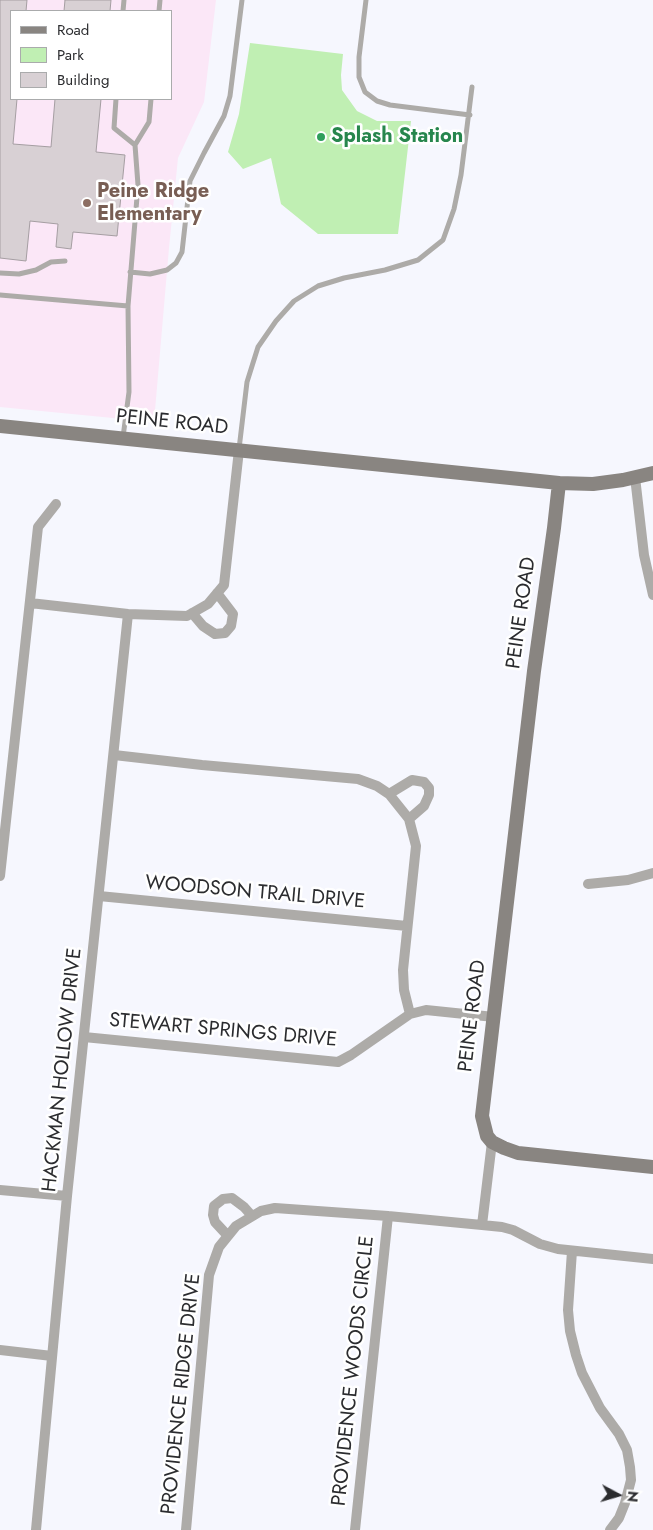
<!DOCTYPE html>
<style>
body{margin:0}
#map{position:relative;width:653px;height:1530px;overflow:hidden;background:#f6f7fe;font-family:Jost,sans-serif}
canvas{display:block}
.legend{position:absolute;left:10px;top:10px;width:162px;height:90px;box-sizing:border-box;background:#fff;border:1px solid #aaabac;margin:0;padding:6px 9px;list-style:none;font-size:15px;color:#2b2c2f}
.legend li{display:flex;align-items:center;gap:10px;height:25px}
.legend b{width:25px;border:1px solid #aaabac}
.north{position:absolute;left:593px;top:1470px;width:50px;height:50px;-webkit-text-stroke:4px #fff;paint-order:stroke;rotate:96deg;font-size:14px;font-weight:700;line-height:20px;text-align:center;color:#2b2c2f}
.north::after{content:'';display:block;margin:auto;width:18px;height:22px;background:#2b2c2f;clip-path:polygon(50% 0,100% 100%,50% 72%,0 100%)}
</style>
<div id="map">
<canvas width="653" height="1530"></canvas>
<ul class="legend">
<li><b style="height:6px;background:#898581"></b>Road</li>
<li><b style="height:14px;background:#c0efb3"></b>Park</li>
<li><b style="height:14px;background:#d8d0d4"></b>Building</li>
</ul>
<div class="north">N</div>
</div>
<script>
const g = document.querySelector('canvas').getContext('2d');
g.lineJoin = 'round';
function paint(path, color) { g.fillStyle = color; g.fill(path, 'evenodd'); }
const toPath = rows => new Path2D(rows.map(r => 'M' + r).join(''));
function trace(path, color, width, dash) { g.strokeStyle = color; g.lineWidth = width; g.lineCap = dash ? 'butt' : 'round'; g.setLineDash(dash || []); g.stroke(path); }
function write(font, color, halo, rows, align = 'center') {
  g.font = font + ' Jost,sans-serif'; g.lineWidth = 5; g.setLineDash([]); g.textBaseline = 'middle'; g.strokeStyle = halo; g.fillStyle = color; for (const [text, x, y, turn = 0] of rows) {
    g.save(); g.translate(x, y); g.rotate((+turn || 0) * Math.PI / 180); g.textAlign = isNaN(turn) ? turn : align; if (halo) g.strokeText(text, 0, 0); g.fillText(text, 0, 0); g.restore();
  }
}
paint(toPath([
 [0,0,216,0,204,102,178,158,169,248,154,422,0,407],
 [11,11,171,11,171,99,11,99]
]), '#fbe7f7');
paint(toPath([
 [250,43,343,54,341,75,342,90,357,111,377,121,411,121,398,234,318,234,281,204,271,158,243,169,228,152,239,114]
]), '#c0efb3');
const building = toPath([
 [0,0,27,0,26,11,11,11,11,99,17,99,13,144,51,147,55,99,101,99,96,152,125,155,117,236,73,232,71,249,56,247,58,224,30,221,26,261,0,258,0,0],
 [65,0,111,0,110,11,64,11,65,0]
]);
paint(building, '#d8d0d4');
trace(building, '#a59ea2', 1);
trace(toPath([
 [366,0,359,57,359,77,365,92,377,101,390,105,470,115],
 [123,11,124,0],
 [159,11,160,0],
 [116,99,114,128,135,145,149,122,151,99],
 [130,272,150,274,167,270,176,263,182,252,190,181,204,153,224,116,230,96,242,0],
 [0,273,19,274,36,270,51,262,65,261],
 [0,295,128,306],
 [123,437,129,392,128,306,138,185,135,145],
 [239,449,247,382,258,347,276,321,294,301,318,286,344,278,385,270,418,260,443,240,454,209,461,175,472,87]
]), '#adaba8', 5);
trace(toPath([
 [635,477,644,555,653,595],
 [30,603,128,614,187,616,208,604,224,585,239,450],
 [192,613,203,626,215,634,225,633,231,626,233,614,217,593],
 [114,755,202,765,358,779,377,786,389,794,409,819,416,846,403,970,404,990,410,1014],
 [389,794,412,780,424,782,429,788,429,795,424,806,409,819],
 [0,876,38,527,56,504],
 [588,884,628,880,653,873],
 [99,896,407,926],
 [84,1037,338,1062,351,1055,410,1014,426,1010,494,1017],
 [0,1190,67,1196],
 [482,1225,502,1227,513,1230,540,1244,558,1249,653,1259],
 [228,1236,215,1222,213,1215,214,1206,223,1199,232,1198,244,1207,252,1216],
 [572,1251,568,1310,570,1331,576,1355,582,1373,600,1408,619,1434,627,1450,630,1467,631,1480,625,1503,619,1518,610,1530],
 [0,1350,52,1356],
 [36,1530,67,1196,128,614],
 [186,1530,209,1275,219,1247,236,1226,261,1211,275,1208,388,1216,482,1225,492,1142],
 [355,1530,388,1216]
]), '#adaba8', 10);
trace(toPath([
 [0,426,559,483,593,484,623,480,653,473],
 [559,483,554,528,534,671,482,1116,487,1136,492,1142,504,1148,518,1153,653,1167]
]), '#898581', 14);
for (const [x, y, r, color] of [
 [321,137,5,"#2e9e5b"],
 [87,203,5,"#8d6e63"]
]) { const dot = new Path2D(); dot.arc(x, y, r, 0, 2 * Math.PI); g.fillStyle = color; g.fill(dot); trace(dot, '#fff', 2); }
write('bold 20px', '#27864d', '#fff', [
 ["Splash Station",331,137]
], 'left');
write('bold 20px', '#785e54', '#fff', [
 ["Peine Ridge",97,192],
 ["Elementary",97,215]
], 'left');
write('20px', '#2b2c2f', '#fff', [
 ["PEINE ROAD",172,423,6],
 ["PEINE ROAD",522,613,-82],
 ["WOODSON TRAIL DRIVE",255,893,5],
 ["PEINE ROAD",473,1016,-83],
 ["STEWART SPRINGS DRIVE",223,1031,5],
 ["HACKMAN HOLLOW DRIVE",63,1070,-84],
 ["PROVIDENCE WOODS CIRCLE",354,1371,-84],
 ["PROVIDENCE RIDGE DRIVE",182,1394,-84]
]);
</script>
